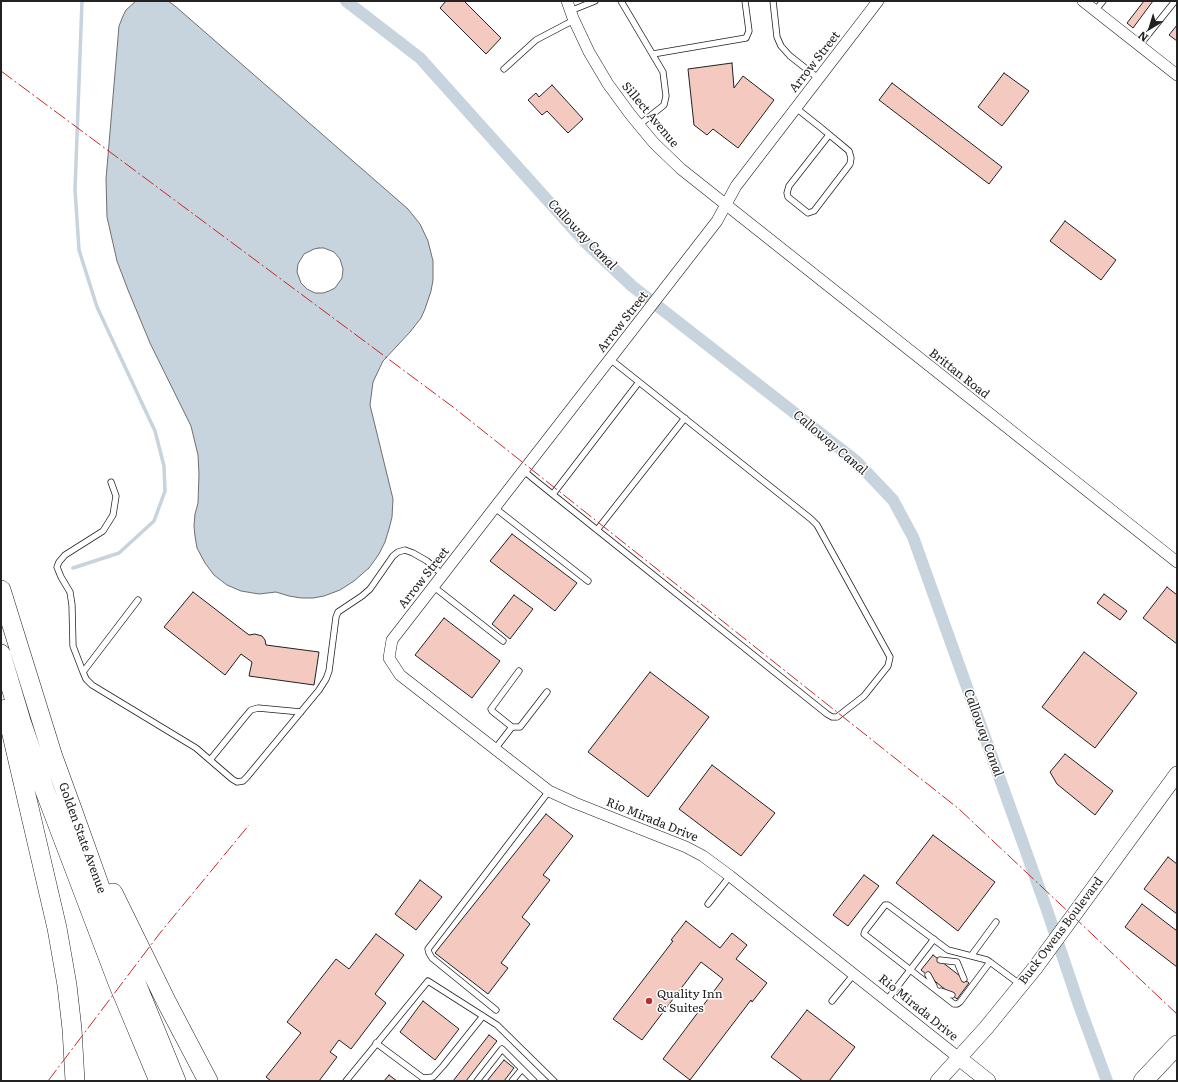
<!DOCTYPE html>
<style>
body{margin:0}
#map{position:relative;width:1178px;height:1082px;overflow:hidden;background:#fff;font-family:Literata,serif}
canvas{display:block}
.frame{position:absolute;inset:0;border:2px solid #222;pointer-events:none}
.north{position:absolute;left:1130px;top:8px;width:40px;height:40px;-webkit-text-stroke:3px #fff;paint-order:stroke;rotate:218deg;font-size:11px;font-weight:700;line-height:16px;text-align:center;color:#222}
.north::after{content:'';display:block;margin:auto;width:14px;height:18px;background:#222;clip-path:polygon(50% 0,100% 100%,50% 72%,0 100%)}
</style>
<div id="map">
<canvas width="1178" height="1082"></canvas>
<div class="frame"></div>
<div class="north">N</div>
</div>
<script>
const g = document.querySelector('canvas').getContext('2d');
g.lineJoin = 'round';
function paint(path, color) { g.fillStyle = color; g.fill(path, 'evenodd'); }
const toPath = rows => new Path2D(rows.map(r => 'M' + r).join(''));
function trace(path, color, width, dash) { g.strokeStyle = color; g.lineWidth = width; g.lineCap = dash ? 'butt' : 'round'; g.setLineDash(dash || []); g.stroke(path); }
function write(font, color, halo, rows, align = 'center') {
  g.font = font + ' Literata,serif'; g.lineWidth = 3; g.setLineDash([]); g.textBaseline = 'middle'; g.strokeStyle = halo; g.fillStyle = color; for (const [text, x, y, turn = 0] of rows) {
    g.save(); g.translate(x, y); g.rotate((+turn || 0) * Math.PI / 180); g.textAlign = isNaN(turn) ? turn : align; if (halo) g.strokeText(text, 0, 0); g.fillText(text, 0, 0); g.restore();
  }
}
const water = toPath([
 [136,1,168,1,175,6,408,209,420,224,428,241,433,261,433,280,431,291,425,309,421,318,410,332,383,361,373,382,370,405,393,499,392,517,389,529,385,542,379,554,369,568,354,581,340,590,324,596,313,598,301,598,289,596,276,592,259,594,241,591,227,585,214,575,205,563,197,548,195,536,194,526,195,514,198,503,199,474,198,455,191,426,150,343,128,290,117,261,107,217,106,179,119,26,123,16,126,10,136,1],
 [319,248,324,248,334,252,340,259,343,269,342,278,335,288,329,291,323,293,315,293,307,289,301,283,297,272,298,264,304,254,314,249,319,248]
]);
paint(water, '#c7d3dd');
trace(water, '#6f6f6f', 1);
trace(toPath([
 [73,568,119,553,154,521,165,491,164,466,155,431,97,307,79,250,75,190,82,1]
]), '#c7d3dd', 3.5);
trace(toPath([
 [346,1,420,58,584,241,632,286,856,461,893,500,913,537,1047,910,1080,1008,1107,1081]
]), '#c7d3dd', 12);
const building = toPath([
 [446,1,464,1,501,38,486,54,440,8,446,1],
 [1144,1,1153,1,1133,28,1127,23,1144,1],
 [1177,25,1177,41,1169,35,1177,25],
 [732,63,734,88,743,76,774,100,738,148,713,129,707,135,694,125,688,69,732,63],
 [1004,73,1029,91,1002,126,978,107,1004,73],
 [892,83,1002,167,989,184,879,100,892,83],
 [552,85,583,119,568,133,547,111,542,115,528,100,536,93,539,97,552,85],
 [1065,221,1116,260,1101,280,1050,241,1065,221],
 [512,534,577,583,555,611,490,561,512,534],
 [1167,587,1177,595,1177,644,1143,618,1167,587],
 [193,592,249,635,255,634,262,636,265,640,266,645,319,652,314,685,249,676,252,662,241,654,225,675,164,627,193,592],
 [1104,594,1127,611,1120,620,1097,603,1104,594],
 [514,595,533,609,510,639,492,624,514,595],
 [444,618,500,661,472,698,415,655,444,618],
 [1084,652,1137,693,1095,748,1042,707,1084,652],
 [650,672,709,717,648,797,588,752,650,672],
 [1065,754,1113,791,1095,815,1057,784,1050,772,1065,754],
 [712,765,775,813,741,856,679,809,712,765],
 [546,814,573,836,543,875,550,880,522,917,530,924,501,963,508,968,488,994,435,953,546,814],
 [933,835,995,882,958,931,896,883,933,835],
 [1168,857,1177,864,1177,914,1144,889,1168,857],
 [864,875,879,886,848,926,833,915,864,875],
 [420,880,442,897,416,930,395,914,420,880],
 [1142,904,1177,931,1177,967,1125,927,1142,904],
 [686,921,720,948,732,933,747,945,736,959,767,983,752,1002,751,1000,690,1080,663,1059,723,979,701,962,642,1040,613,1019,673,941,671,940,686,921],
 [376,934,404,955,375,994,386,1003,351,1049,339,1040,330,1052,337,1057,319,1081,271,1081,266,1077,301,1033,287,1022,336,959,349,969,376,934],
 [933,955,969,983,957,999,921,970,933,955],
 [423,1001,459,1029,435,1060,400,1032,423,1001],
 [807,1010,855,1047,829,1081,803,1081,771,1057,807,1010],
 [489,1035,497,1041,466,1081,453,1081,489,1035],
 [504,1060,514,1068,504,1081,487,1081,504,1060],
 [389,1075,397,1081,384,1081,389,1075]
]);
paint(building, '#f3c9c0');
trace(building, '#222', 1);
const lane = toPath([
 [621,1,663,72,666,96,664,105,639,125],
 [773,1,777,37,781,46,790,56,818,78],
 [570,11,595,1],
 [1095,11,1103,1],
 [1139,46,1175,1],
 [653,54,746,38,749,31,745,1],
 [504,69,536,40,574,20],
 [796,108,820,127,849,151,851,158,850,164,814,211,808,213,788,197,787,193,789,186,829,135],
 [610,359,639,382],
 [524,471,536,481,827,714,832,717,837,717,864,696,888,666,890,657,817,525,811,519,639,382,553,494],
 [495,508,588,581],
 [597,530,685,418],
 [434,587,503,641],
 [138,600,83,672,86,679,92,685,196,748,232,779,237,782,243,781,247,777,319,690,326,679,329,671,336,617,338,612,362,596,370,589,393,556,398,552,405,550,413,553,427,561,443,575],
 [519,671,491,709,492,711,512,727,520,727,547,692],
 [83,672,73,646,72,605,70,592,61,577,57,567,59,562,65,555,103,531,113,515,116,496,111,482],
 [495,749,512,727],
 [210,760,245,717,251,710,258,708,301,712],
 [708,904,730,876],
 [971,956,996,922],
 [940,960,957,962,964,979],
 [990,962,960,1002,957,1004,954,1004,868,937,864,934,865,931,885,905,888,905,948,950,987,960,990,962,1021,985],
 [928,975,934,986],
 [941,991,952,995],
 [887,1000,934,939],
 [832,1001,854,974],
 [496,1010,432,958,429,953,428,949,549,791],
 [376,1043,423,1078,433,1077,443,1066,483,1016],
 [346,1081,428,981,497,1025,554,1081],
 [477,1081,502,1049,534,1081],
 [512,1081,522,1069]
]);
const street = toPath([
 [567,1,573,18,589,52,608,84,630,114,639,125,654,143,681,169,1177,562],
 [878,1,736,186,717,221,392,640,389,658,400,675,549,791,575,803,686,847,703,856,730,876,959,1058],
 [1083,1,1177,75]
]);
const secondary = toPath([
 [959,1058,988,1081],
 [938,1081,986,1028,1035,968,1177,774]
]);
const highway = toPath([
 [1,590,53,757,72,809,121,946,176,1081],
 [1,654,21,721,45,791,118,983,159,1081],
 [6,709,57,928,67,985,72,1029,75,1081],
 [113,893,167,1003,208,1081],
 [1143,1081,1177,1045]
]);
trace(lane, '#222', 7);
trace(street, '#222', 12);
trace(secondary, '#222', 16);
trace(highway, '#222', 20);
trace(lane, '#fff', 5.5);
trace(street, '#fff', 11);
trace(secondary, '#fff', 15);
trace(highway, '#fff', 19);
trace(toPath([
 [1,71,453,407,959,809,1177,1014],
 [48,1081,160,933,249,825]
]), '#c62828', 1, [14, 3, 2, 3]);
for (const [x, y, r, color] of [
 [649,1001,4,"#c62828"]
]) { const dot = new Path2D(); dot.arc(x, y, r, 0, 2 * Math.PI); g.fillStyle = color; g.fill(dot); trace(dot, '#fff', 1.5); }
write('12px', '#222', '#fff', [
 ["Arrow Street",815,62,-52],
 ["Sillect Avenue",650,115,50],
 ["Arrow Street",623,322,-52],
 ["Brittan Road",959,374,38],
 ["Arrow Street",424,578,-52],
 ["Rio Mirada Drive",652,820,22],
 ["Golden State Avenue",82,838,70],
 ["Buck Owens Boulevard",1061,931,-53],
 ["Rio Mirada Drive",918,1008,39]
]);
write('12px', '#222', '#fff', [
 ["Quality Inn",657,994],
 ["& Suites",657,1008]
], 'left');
write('italic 13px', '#222', '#fff', [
 ["Calloway Canal",582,235,46],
 ["Calloway Canal",830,443,40],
 ["Calloway Canal",983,733,70]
]);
</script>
